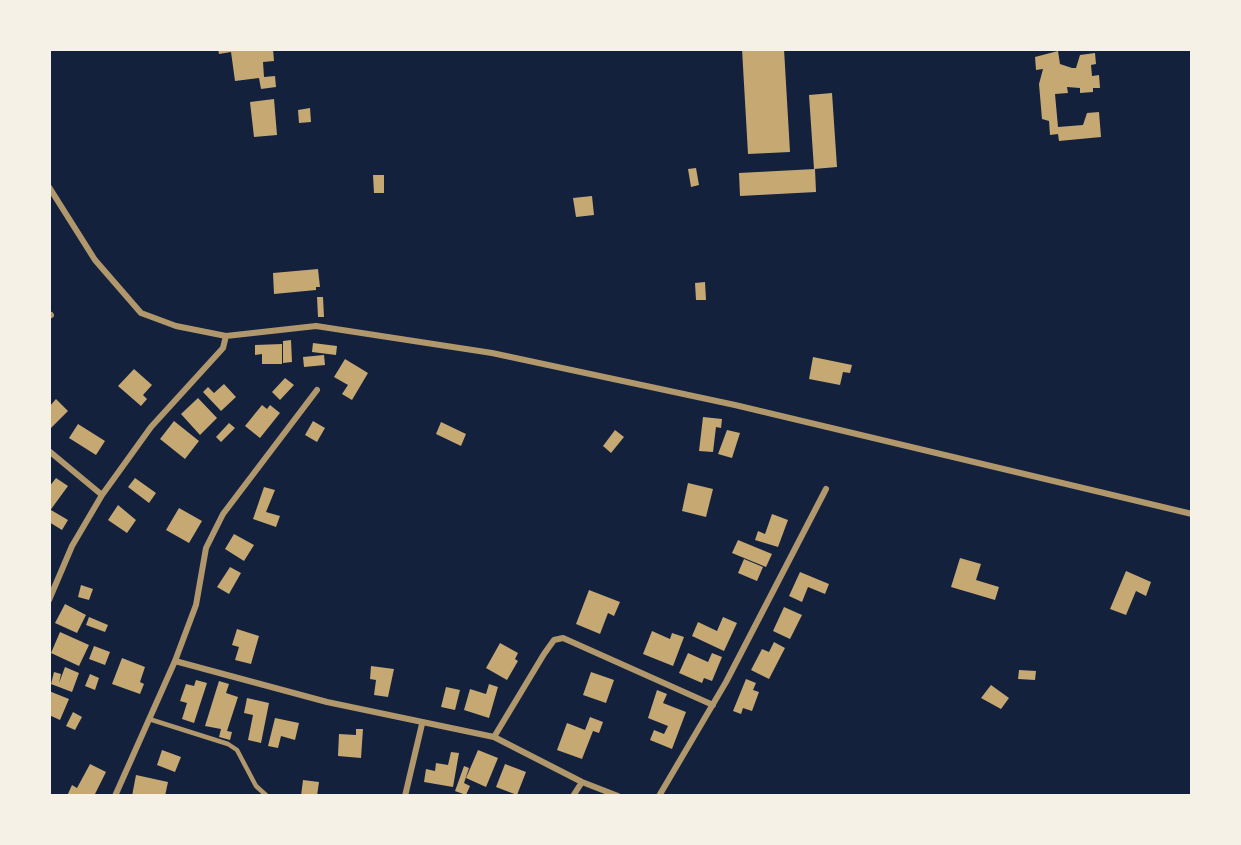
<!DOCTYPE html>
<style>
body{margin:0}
#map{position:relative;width:1241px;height:845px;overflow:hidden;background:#14213d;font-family:"Crimson Pro",serif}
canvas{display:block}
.frame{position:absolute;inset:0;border:51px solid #f6f1e7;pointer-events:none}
</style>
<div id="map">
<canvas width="1241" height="845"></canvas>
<div class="frame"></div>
</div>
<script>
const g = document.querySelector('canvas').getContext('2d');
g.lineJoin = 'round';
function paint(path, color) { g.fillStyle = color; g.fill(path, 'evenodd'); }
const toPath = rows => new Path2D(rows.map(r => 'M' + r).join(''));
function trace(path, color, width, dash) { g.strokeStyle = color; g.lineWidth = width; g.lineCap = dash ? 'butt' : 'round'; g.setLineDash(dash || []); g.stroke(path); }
paint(toPath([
 [218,49,273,49,274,61,263,62,264,77,275,76,276,87,261,89,259,78,235,81,231,52,219,54],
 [742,49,784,49,790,152,748,154],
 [1058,51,1060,64,1072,68,1076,68,1080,55,1095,53,1096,64,1091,65,1092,76,1099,75,1100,88,1093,88,1093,92,1080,93,1080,88,1067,87,1068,93,1055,94,1058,127,1083,125,1087,113,1099,112,1101,137,1059,141,1058,134,1050,135,1049,121,1042,119,1039,84,1043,69,1036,70,1035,57],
 [832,93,837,167,814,169,809,95],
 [274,99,277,135,254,137,250,102],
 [310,108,311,122,299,123,298,110],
 [696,168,699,185,691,187,688,169],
 [815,169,816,192,740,196,739,173],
 [373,175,384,175,384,193,374,193],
 [592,196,594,215,576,217,573,198],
 [318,269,320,287,316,287,316,290,274,294,273,273],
 [705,282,706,300,696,300,695,283],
 [317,297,323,297,324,317,318,317],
 [291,340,292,362,283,363,283,341],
 [313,343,337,346,336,355,312,352],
 [282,344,282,364,262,364,262,354,255,355,255,345],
 [324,355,325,365,304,367,303,357],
 [813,357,852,365,850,373,843,372,840,385,809,379],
 [345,359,368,373,352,400,342,394,348,385,334,377],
 [134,369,152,385,143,395,147,399,141,406,118,386],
 [285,378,294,385,280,400,272,392],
 [224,384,236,397,221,411,203,392,208,387,214,393],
 [198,398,217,418,200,435,181,414],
 [56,399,68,411,49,430,49,407],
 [262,405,267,409,270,405,280,413,260,438,245,426],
 [703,417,722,419,721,428,716,427,713,452,699,451],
 [174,421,199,441,185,459,160,439],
 [313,421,325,428,317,442,305,435],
 [441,422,466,434,461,446,436,434],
 [229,423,235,428,221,442,216,437],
 [78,424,105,441,96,455,69,438],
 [615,430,624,437,611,453,603,446],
 [727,430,740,433,732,458,718,454],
 [56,478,68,486,49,512,49,487],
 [135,478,156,493,149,503,128,487],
 [688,483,713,489,706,517,682,511],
 [264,487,275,490,266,512,280,516,276,527,253,519],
 [118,505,136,520,127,533,108,520],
 [179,508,202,521,189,543,166,530],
 [51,510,68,520,62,530,49,522],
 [772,514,788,520,778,547,755,540,758,531,765,534],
 [234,534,254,545,244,561,225,549],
 [738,540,772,554,766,567,732,553],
 [960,558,981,564,976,580,999,587,995,600,951,587],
 [744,559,763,567,757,581,738,573],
 [230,567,241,573,229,594,217,587],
 [1126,571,1151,582,1146,596,1136,591,1126,615,1110,609],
 [800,572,829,584,825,594,808,587,802,602,789,596],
 [81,585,93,589,89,600,78,597],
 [589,590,620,602,614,616,608,613,600,634,576,624],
 [65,604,86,615,77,633,55,623],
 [784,607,802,615,790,639,773,631],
 [89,617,108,625,105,632,86,625],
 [723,617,737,623,724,651,692,636,698,622,717,631],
 [237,629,259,636,251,664,235,660,239,647,232,645],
 [652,631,670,639,672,633,684,637,673,666,643,654],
 [60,632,89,645,79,666,51,653],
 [774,642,785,648,769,679,751,670,762,649,769,652],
 [500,643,518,653,515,659,518,661,507,680,486,668],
 [94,646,110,652,105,665,89,659],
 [688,653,708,662,712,653,722,657,712,681,704,678,702,683,679,673],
 [122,658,145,667,140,682,144,684,140,694,112,684],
 [371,666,394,669,388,697,374,695,376,680,370,679],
 [65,667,79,673,72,692,51,684,54,672,61,674,59,683],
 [1019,670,1036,671,1035,680,1018,679],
 [591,672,614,680,606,703,583,695],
 [90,674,99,678,95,690,85,686],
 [746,679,756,683,753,690,759,692,752,711,743,708,741,714,733,711],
 [196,680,207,683,194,723,182,719,187,703,180,701,186,684,194,686],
 [219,681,229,684,226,693,238,697,227,731,232,732,230,740,219,737,221,729,205,726],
 [489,684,498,687,489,718,464,710,470,689,486,694],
 [991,685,1009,698,1001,709,981,698],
 [446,687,460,690,455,710,441,707],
 [657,690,667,694,663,703,686,712,672,749,650,740,654,730,664,734,668,726,648,718],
 [49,691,69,699,60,720,49,715],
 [247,698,269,703,261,743,248,740,253,715,244,713],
 [73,712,82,717,75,730,66,726],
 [590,717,603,722,599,733,593,731,582,759,557,750,567,723,585,730],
 [275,718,299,723,295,740,281,736,278,748,268,746],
 [356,729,363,729,361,758,338,756,339,734,356,735],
 [162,750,181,757,175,772,157,765],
 [478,750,498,758,486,787,466,778],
 [451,752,459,753,453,787,424,782,426,769,435,771,436,763,448,765],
 [90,764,106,772,94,796,67,796,72,785,77,788],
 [505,764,526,772,517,795,496,787],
 [464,766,469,768,464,783,470,786,466,795,455,791],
 [136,775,168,782,165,796,132,796],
 [303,780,319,782,317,796,301,796]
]), '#c6a872');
trace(toPath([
 [149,719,228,744,237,750,256,786,267,796]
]), '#b1986c', 4.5);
trace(toPath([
 [49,187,95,260,141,313,176,326,226,336,316,326,492,353,735,405,1192,514],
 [49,316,51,315],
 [49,451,102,495],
 [49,600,72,546,102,495,151,427,223,348,226,336],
 [175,661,327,702,494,737,582,782,618,796],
 [494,737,544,654,554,640,563,638,713,705],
 [115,796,175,661,196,605,206,548,223,514,317,390],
 [405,796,422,724],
 [573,796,582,782],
 [659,796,726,682,826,489]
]), '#b1986c', 6);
</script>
